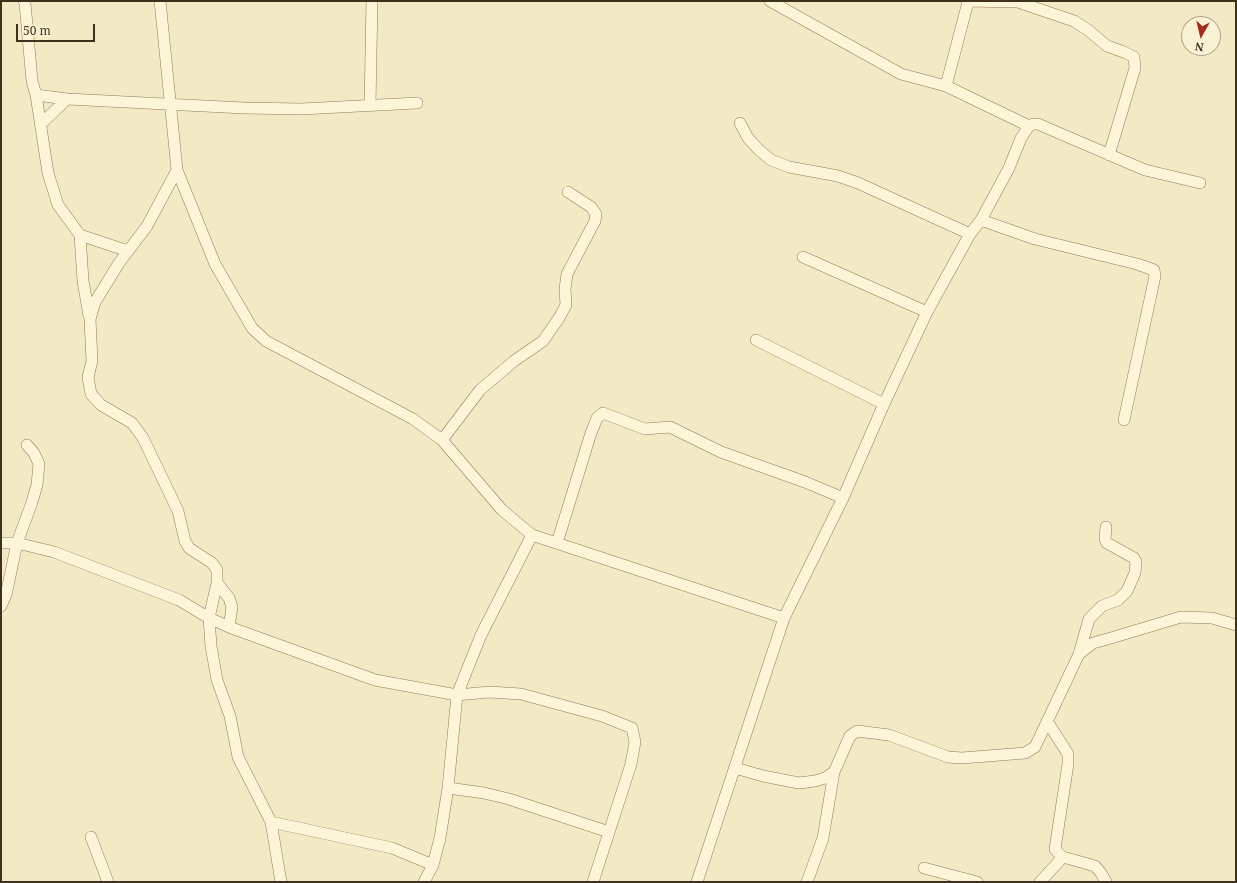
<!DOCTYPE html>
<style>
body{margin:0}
#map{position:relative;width:1237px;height:883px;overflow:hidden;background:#f3e9c4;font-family:"Noto Serif",serif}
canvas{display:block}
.frame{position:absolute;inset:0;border:2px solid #3f311d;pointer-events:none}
.north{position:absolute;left:1181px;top:16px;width:40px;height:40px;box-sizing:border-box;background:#f9f2d4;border:1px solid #afa58b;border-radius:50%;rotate:188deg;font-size:11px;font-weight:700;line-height:16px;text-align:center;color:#3f311d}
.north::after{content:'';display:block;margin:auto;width:14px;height:18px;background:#a72c20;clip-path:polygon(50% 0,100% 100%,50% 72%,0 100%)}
.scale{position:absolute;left:16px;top:24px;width:79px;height:18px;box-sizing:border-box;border:2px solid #3f311d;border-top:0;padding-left:5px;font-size:12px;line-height:14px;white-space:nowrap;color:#3f311d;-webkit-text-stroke:3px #f9f2d4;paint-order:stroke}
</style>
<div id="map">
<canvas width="1237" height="883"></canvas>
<div class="frame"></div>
<div class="north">N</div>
<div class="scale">50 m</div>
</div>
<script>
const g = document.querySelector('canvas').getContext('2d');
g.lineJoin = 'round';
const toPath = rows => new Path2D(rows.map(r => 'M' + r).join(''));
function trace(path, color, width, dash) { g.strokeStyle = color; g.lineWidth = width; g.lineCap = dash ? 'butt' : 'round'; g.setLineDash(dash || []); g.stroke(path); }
const minor = toPath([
 [24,1,25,3,32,81,36,95,67,99,244,108,301,109,417,103],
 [160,1,177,170,215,264,252,328,266,341,413,419,442,440,502,510,532,535,784,618],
 [770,1,901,74,946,86,1029,126],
 [967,1,1018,2,1074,21,1088,30,1107,46,1124,52,1134,57,1135,68,1109,155],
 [946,86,968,2],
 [36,95,48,173,58,205,80,235,83,281,89,316],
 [370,105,372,1],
 [740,123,748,138,759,150,771,160,789,167,838,176,858,183,970,234],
 [41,124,67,99],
 [177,170,147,226,119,263,95,302,90,319,92,361,88,377,91,394,101,405,132,423,143,438,178,511,185,541,189,548,212,563,217,570,217,583,209,618,211,646,217,680,230,716,238,757,271,822,281,882],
 [981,220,1035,239,1137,264,1154,270,1155,276,1124,420],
 [80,235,128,251],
 [803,257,927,312],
 [756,340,884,404],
 [442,440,480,390,514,361,543,341,559,318,566,305,565,289,567,274,595,221,596,214,591,207,568,192],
 [1,543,17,543,54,552,179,600,209,618,229,627,375,680,457,695,489,692,521,694,602,716,632,728,635,742,631,764,593,882],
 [557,543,591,433,597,418,603,413,645,429,670,427,721,452,805,482,843,498],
 [217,583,229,598,232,607,229,627],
 [1,606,6,595,17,543,31,505,37,485,39,464,34,453,27,445],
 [1079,654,1089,619,1102,606,1118,600,1127,591,1135,573,1136,562,1134,558,1107,543,1105,539,1106,527],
 [1047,721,1068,754,1068,764,1055,849,1059,854,1063,857,1095,866,1101,873,1106,882],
 [735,768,763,776,799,783,815,781,825,778,834,772,850,736,857,731,889,735,948,757,962,758,1025,753,1035,747,1079,654,1093,643,1111,638,1181,617,1212,618,1236,625],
 [448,788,484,793,509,799,609,832],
 [271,822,392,848,433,865],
 [91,837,108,882],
 [924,868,977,882],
 [424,882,433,865,440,838,448,788,457,695,481,635,532,535],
 [697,882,784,618,843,498,884,404,927,312,970,234,981,220,1009,168,1021,138,1029,126,1033,124,1038,124,1145,170,1200,183],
 [807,882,823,838,834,772],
 [1040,882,1063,857]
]);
trace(minor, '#907b57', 12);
trace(minor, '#fcf5d8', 11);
</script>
